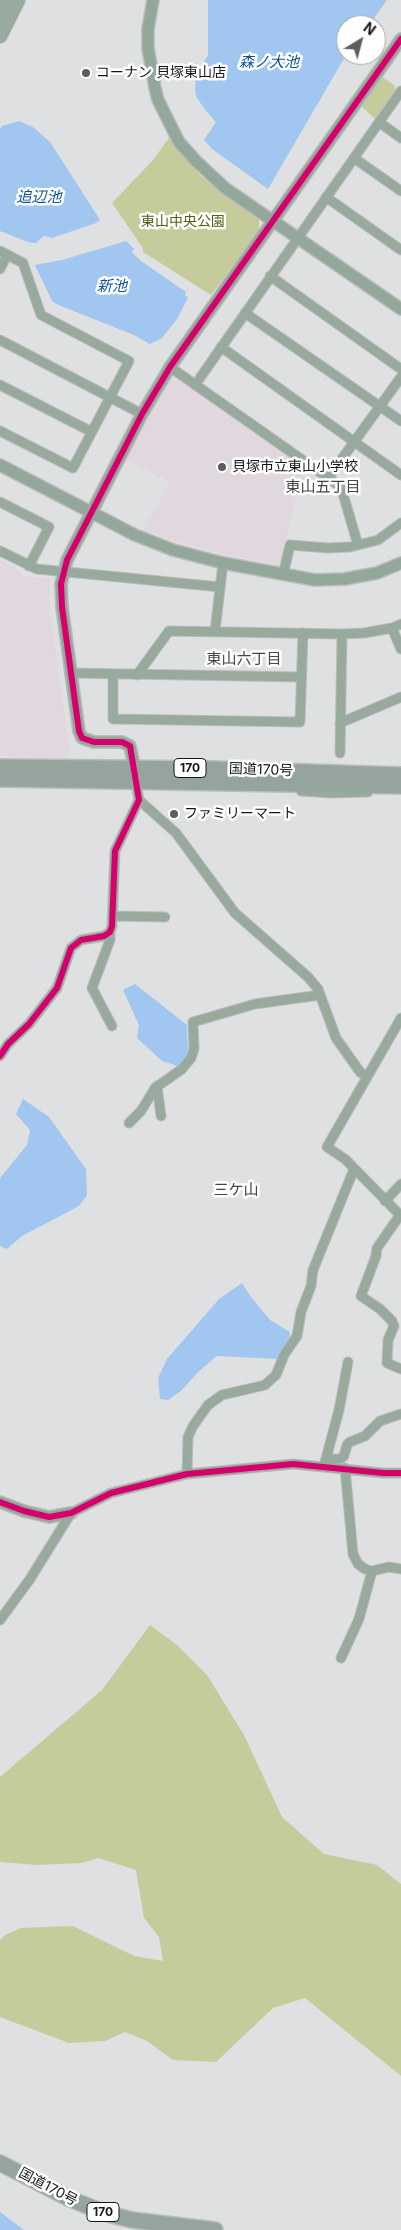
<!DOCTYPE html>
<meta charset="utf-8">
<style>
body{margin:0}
#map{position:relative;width:401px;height:2230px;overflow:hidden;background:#dfe0e1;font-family:Inter,sans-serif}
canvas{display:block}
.north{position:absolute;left:336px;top:15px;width:50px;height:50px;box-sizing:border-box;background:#fff;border:1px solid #a1a2a2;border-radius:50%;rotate:37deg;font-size:14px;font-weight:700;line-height:20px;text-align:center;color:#151616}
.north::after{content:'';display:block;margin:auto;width:18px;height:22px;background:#5c5d5d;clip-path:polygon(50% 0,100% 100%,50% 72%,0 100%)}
</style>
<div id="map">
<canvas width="401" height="2230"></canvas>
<div class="north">N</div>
</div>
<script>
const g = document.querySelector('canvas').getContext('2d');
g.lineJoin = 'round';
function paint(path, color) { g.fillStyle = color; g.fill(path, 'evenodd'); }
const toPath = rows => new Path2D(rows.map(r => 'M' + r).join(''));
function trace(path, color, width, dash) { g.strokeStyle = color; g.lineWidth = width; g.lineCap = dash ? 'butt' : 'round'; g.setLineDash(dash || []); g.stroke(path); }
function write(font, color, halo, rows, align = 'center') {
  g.font = font + ' Inter,"Noto Sans JP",sans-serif'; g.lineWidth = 5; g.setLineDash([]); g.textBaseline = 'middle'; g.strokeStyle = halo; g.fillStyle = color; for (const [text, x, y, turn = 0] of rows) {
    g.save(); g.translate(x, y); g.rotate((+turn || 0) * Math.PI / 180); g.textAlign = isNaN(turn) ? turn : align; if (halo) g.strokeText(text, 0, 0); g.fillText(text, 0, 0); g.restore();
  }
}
paint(toPath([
 [173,375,315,474,294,502,281,566,203,549,165,538,144,529,170,482,125,460],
 [0,559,15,567,23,576,50,578,50,611,70,752,65,759,0,756]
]), '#e1d7df');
paint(toPath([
 [381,76,394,85,395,90,375,119,361,106],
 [169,138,202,177,259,219,259,231,211,295,143,252,143,248,112,203,153,160],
 [150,1625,177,1645,207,1675,244,1735,282,1817,324,1854,377,1865,401,1884,401,2076,305,1998,273,2008,216,2062,173,2060,147,2041,125,2032,105,2041,69,2043,0,2017,0,1940,5,1935,21,1928,73,1926,134,1956,163,1961,159,1937,144,1918,136,1870,98,1858,82,1863,37,1865,0,1862,0,1777,102,1690]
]), '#c6cb9c');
paint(toPath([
 [208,0,387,0,369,25,346,25,346,55,268,189,212,149,204,140,216,122,206,111,197,98,195,91,196,76,208,55],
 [19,121,33,127,50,142,97,215,100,220,96,223,52,238,44,236,36,243,28,242,0,231,0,129,2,126],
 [126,241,134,249,132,252,141,261,186,292,185,295,188,298,177,319,162,338,150,344,134,335,56,304,52,301,35,265,62,260],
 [135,984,187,1025,188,1053,181,1067,162,1061,137,1038,139,1025,123,990],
 [23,1099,49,1117,86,1169,87,1195,79,1206,22,1236,7,1249,0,1246,0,1178,27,1145,30,1130,16,1114],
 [242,1283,251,1297,270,1320,290,1332,289,1345,278,1359,217,1356,198,1372,182,1390,168,1400,160,1399,158,1378,167,1359,219,1299],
 [0,2212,24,2230,0,2230]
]), '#a1c6f0');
const street = toPath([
 [379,122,401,138],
 [354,158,401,191],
 [326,197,401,250],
 [0,251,23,263,41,315,129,361,73,468,0,431],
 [0,269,7,255],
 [270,276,401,369],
 [245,313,401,421],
 [0,340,142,414],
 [221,347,401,475],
 [170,367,341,487,358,545],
 [0,385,92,432],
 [195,385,401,91],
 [328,478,401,377],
 [0,502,49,527,29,566],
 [0,551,37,569,220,587],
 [283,575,290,545,328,548,350,547,378,540,401,523],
 [392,628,401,649],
 [215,631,223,563],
 [70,673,301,677],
 [113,674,113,719,300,722,303,633],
 [137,675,169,631,342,634,364,633,392,628,401,624],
 [340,723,401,697],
 [340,753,342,634],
 [301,791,331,793,368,792],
 [139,800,176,833,235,913,308,977,318,989,336,1038,360,1072,367,1077],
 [113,916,165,917],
 [110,932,110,940,92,988,112,1026],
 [401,1018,327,1147,345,1159,401,1216],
 [0,1056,8,1044,29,1024,57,988,71,948,81,940,104,936,110,932,112,926,115,851,139,800,136,782],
 [157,1086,161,1116],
 [129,1123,141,1111,155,1088,182,1069,191,1058,194,1049,193,1022,255,1004,320,995],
 [385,1201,401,1184],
 [400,1215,377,1248,376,1256,361,1296,380,1309,392,1321,394,1326,388,1340,387,1363,401,1369],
 [326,1459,340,1459,344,1456,347,1445,350,1442,365,1436,380,1421,401,1414],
 [324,1466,339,1410,348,1362],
 [345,1468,353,1554,358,1564,365,1569,372,1571,389,1567,401,1569],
 [187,1474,188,1437,193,1426,208,1405,222,1395,265,1385,276,1375,284,1355,297,1336,301,1312,311,1286,313,1270,354,1169],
 [0,1620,30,1579,71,1513,111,1493,187,1474,293,1464,383,1473,401,1473],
 [341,1658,359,1619,372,1571]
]);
const secondary = toPath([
 [153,0,148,29,148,48,155,88,158,100,179,142,195,160,225,188,401,309],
 [0,465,135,535,173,550,223,563,315,580,344,579,377,573,401,563],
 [136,775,130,746,122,742,94,742,82,738,79,731,62,607,61,584,67,560,142,414,170,367,401,39],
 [0,1502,24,1511,49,1517,71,1513]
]);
const primary = toPath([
 [0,14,7,0],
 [0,36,18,0]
]);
const highway = toPath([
 [0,767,212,769,401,775],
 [0,779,401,786],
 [0,2163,70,2199,108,2214,132,2220,215,2230]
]);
trace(street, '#bbbcbc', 11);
trace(secondary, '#bbbcbc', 14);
trace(primary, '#bbbcbc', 16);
trace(highway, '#bbbcbc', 18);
trace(street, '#98aa9e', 9);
trace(secondary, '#94a79b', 11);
trace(primary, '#98a9a0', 14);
trace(highway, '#95a49d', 15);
trace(toPath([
 [0,1056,8,1044,29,1024,57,988,71,948,81,940,104,936,110,932,112,926,115,851,139,800,130,746,122,742,94,742,82,738,79,731,62,607,61,584,67,560,142,414,170,367,401,39],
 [0,1502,24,1511,49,1517,71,1513,111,1493,187,1474,293,1464,383,1473,401,1473]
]), '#d6006c', 6);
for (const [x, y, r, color] of [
 [86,73,5,"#5c5d5d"],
 [222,467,5,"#5c5d5d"],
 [174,814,5,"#5c5d5d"]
]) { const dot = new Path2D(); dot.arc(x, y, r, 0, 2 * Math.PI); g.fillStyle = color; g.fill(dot); trace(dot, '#fff', 2); }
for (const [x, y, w] of [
 [190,768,32],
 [103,2212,32]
]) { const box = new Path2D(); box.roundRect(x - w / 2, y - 9.5, w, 19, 4); g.fillStyle = '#fff'; g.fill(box); trace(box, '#151616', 1); }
write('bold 12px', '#151616', null, [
 ["170",190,768],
 ["170",103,2212]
]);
write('14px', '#151616', '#fff', [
 ["コーナン 貝塚東山店",96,73],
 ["貝塚市立東山小学校",232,467],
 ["ファミリーマート",184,814]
], 'left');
write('14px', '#575d11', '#fff', [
 ["東山中央公園",183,222]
]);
write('14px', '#151616', '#fff', [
 ["国道170号",261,770,2],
 ["国道170号",48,2187,28]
]);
write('italic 15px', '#0b5193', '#fff', [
 ["森ノ大池",269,62],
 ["追辺池",39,197],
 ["新池",112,286]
]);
write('15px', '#424445', '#fff', [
 ["東山五丁目",323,487],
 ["東山六丁目",244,659],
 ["三ケ山",236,1190]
]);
</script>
